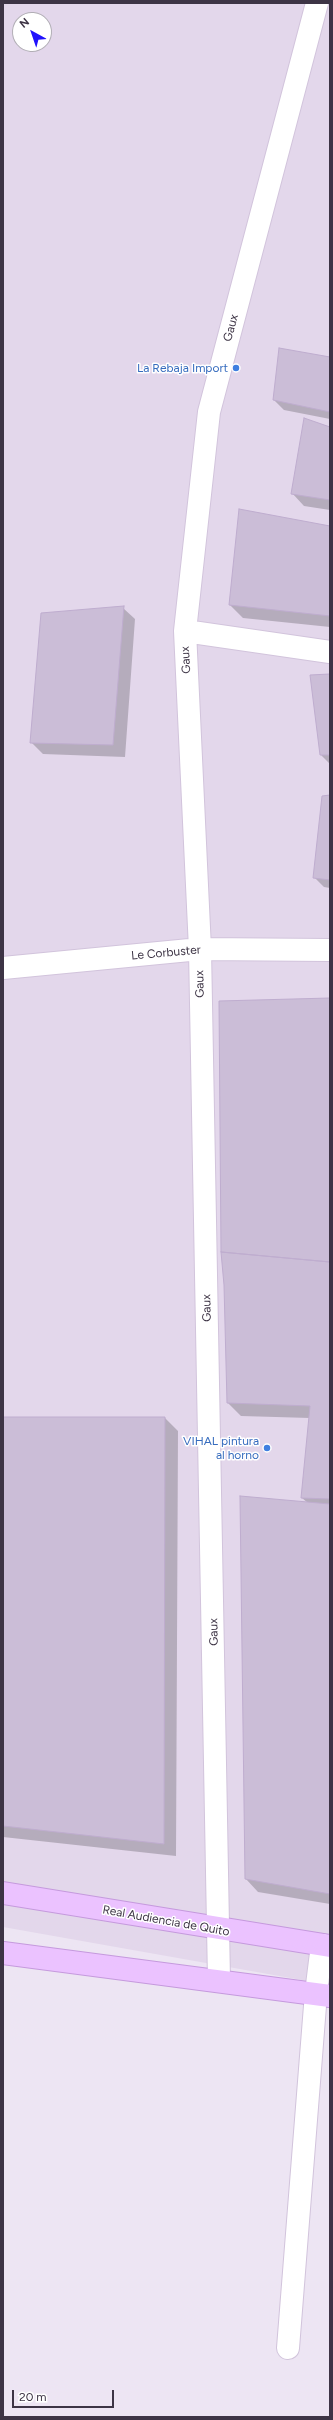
<!DOCTYPE html>
<style>
body{margin:0}
#map{position:relative;width:333px;height:2420px;overflow:hidden;background:#ede5f3;font-family:Figtree,sans-serif}
canvas{display:block}
.frame{position:absolute;inset:0;border:4px solid #3d3445;pointer-events:none}
.north{position:absolute;left:12px;top:12px;width:40px;height:40px;box-sizing:border-box;background:#fff;border:1px solid #b1aeb5;border-radius:50%;rotate:320deg;font-size:11px;font-weight:700;line-height:16px;text-align:center;color:#3d3445}
.north::after{content:'';display:block;margin:auto;width:14px;height:18px;background:#2112fc;clip-path:polygon(50% 0,100% 100%,50% 72%,0 100%)}
.scale{position:absolute;left:12px;top:2390px;width:102px;height:18px;box-sizing:border-box;border:2px solid #3d3445;border-top:0;padding-left:5px;font-size:12px;line-height:14px;white-space:nowrap;color:#3d3445;-webkit-text-stroke:3px #fff;paint-order:stroke}
</style>
<div id="map">
<canvas width="333" height="2420"></canvas>
<div class="frame"></div>
<div class="north">N</div>
<div class="scale">20 m</div>
</div>
<script>
const g = document.querySelector('canvas').getContext('2d');
g.lineJoin = 'round';
function paint(path, color) { g.fillStyle = color; g.fill(path, 'evenodd'); }
const toPath = rows => new Path2D(rows.map(r => 'M' + r).join(''));
function trace(path, color, width, dash) { g.strokeStyle = color; g.lineWidth = width; g.lineCap = dash ? 'butt' : 'round'; g.setLineDash(dash || []); g.stroke(path); }
function write(font, color, halo, rows, align = 'center') {
  g.font = font + ' Figtree,sans-serif'; g.lineWidth = 3; g.setLineDash([]); g.textBaseline = 'middle'; g.strokeStyle = halo; g.fillStyle = color; for (const [text, x, y, turn = 0] of rows) {
    g.save(); g.translate(x, y); g.rotate((+turn || 0) * Math.PI / 180); g.textAlign = isNaN(turn) ? turn : align; if (halo) g.strokeText(text, 0, 0); g.fillText(text, 0, 0); g.restore();
  }
}
paint(toPath([
 [3,3,330,3,330,1985,3,1927],
 [20,20,44,20,44,44,20,44]
]), '#e3d7eb');
paint(toPath([
 [330,358,330,419,284,410,274,400],
 [330,428,330,510,304,506,292,493],
 [330,527,330,627,243,618,230,605],
 [123,608,135,619,125,757,43,754,31,742],
 [330,675,330,764,321,755],
 [330,796,330,888,324,887,314,877],
 [330,1000,330,1904,258,1892,246,1879,308,1503,302,1498,310,1418,241,1416,228,1403],
 [3,1418,165,1418,178,1431,176,1856,3,1837]
]), '#0003');
const building = toPath([
 [279,348,330,357,330,412,273,400,279,348],
 [304,418,330,427,330,500,291,494,304,418],
 [239,509,330,526,330,616,229,605,239,509],
 [124,606,113,745,30,743,41,613,124,606],
 [330,674,330,755,320,755,310,675,330,674],
 [330,795,330,880,313,878,322,796,330,795],
 [330,998,330,1262,221,1252,219,1001,330,998],
 [221,1252,330,1262,330,1499,301,1498,310,1406,227,1403,224,1285,221,1252],
 [3,1417,165,1417,164,1844,3,1826,3,1417],
 [240,1496,330,1504,330,1894,245,1879,240,1496]
]);
paint(building, '#cbbdd7');
trace(building, '#bfadcf', 1);
const minor = toPath([
 [185,631,330,652],
 [3,968,200,949,330,950],
 [219,1980,200,949,185,631,209,412,317,3],
 [288,2348,316,1993,322,1945]
]);
const secondary = toPath([
 [3,1893,330,1946],
 [3,1953,330,1996]
]);
trace(minor, '#d2c4dc', 24);
trace(secondary, '#c59add', 24);
trace(minor, '#fff', 22);
trace(secondary, '#ebc2ff', 22);
for (const [x, y, r, color] of [
 [236,368,4,"#3f7fe0"],
 [267,1448,4,"#3f7fe0"]
]) { const dot = new Path2D(); dot.arc(x, y, r, 0, 2 * Math.PI); g.fillStyle = color; g.fill(dot); trace(dot, '#fff', 1.5); }
write('12px', '#3d3445', '#fff', [
 ["Gaux",231,328,-75],
 ["Gaux",186,660,-93],
 ["Le Corbuster",166,953,-5],
 ["Gaux",200,984,-91],
 ["Gaux",207,1308,-91],
 ["Gaux",214,1632,-91],
 ["Real Audiencia de Quito",166,1921,10]
]);
write('12px', '#366cbe', '#fff', [
 ["La Rebaja Import",228,368],
 ["VIHAL pintura",259,1441],
 ["al horno",259,1455]
], 'right');
</script>
